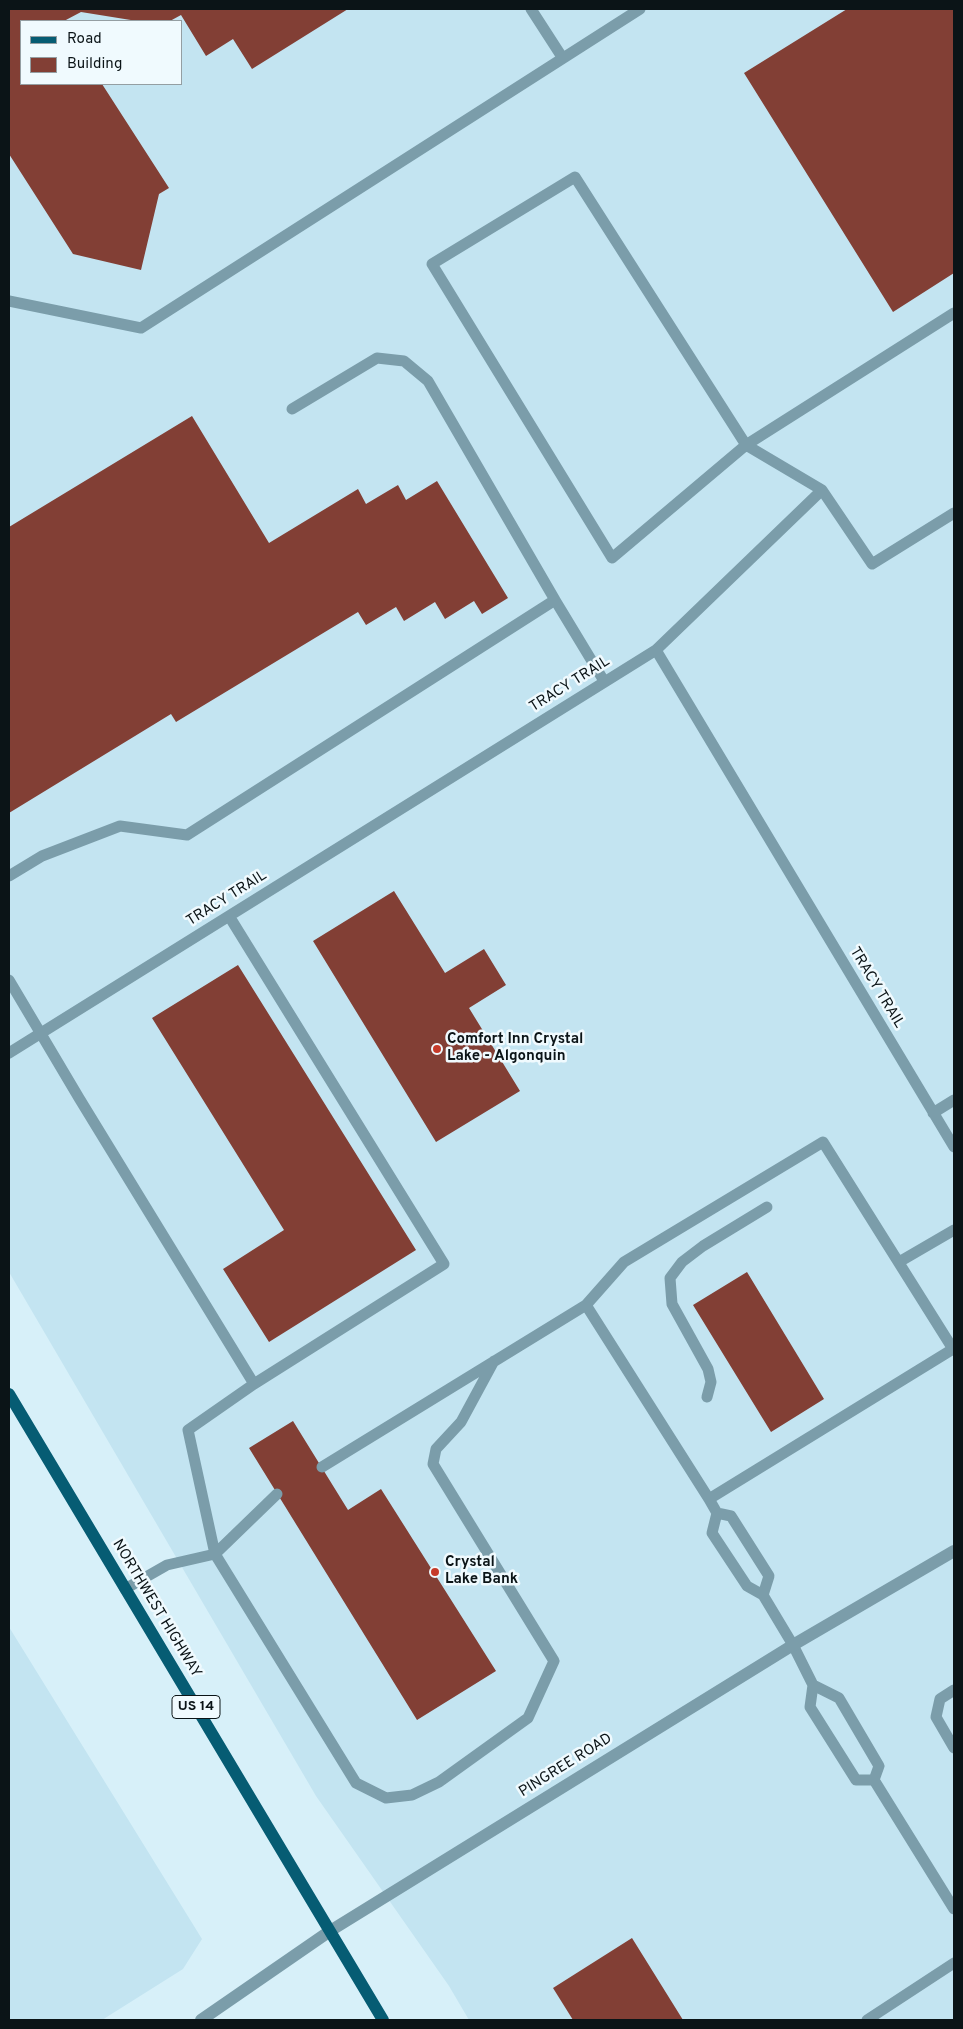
<!DOCTYPE html>
<style>
body{margin:0}
#map{position:relative;width:963px;height:2029px;overflow:hidden;background:#d7f0f9;font-family:Overpass,sans-serif}
canvas{display:block}
.frame{position:absolute;inset:0;border:10px solid #0b1417;pointer-events:none}
.legend{position:absolute;left:20px;top:20px;width:162px;height:65px;box-sizing:border-box;background:#f0fafe;border:1px solid #949ea2;margin:0;padding:6px 9px;list-style:none;font-size:15px;color:#0b1417}
.legend li{display:flex;align-items:center;gap:10px;height:25px}
.legend b{width:25px;border:1px solid #949ea2}
</style>
<div id="map">
<canvas width="963" height="2029"></canvas>
<div class="frame"></div>
<ul class="legend">
<li><b style="height:6px;background:#065c73"></b>Road</li>
<li><b style="height:14px;background:#823f35"></b>Building</li>
</ul>
</div>
<script>
const g = document.querySelector('canvas').getContext('2d');
g.lineJoin = 'round';
function paint(path, color) { g.fillStyle = color; g.fill(path, 'evenodd'); }
const toPath = rows => new Path2D(rows.map(r => 'M' + r).join(''));
function trace(path, color, width, dash) { g.strokeStyle = color; g.lineWidth = width; g.lineCap = dash ? 'butt' : 'round'; g.setLineDash(dash || []); g.stroke(path); }
function write(font, color, halo, rows, align = 'center') {
  g.font = font + ' Overpass,sans-serif'; g.lineWidth = 5; g.setLineDash([]); g.textBaseline = 'middle'; g.strokeStyle = halo; g.fillStyle = color; for (const [text, x, y, turn = 0] of rows) {
    g.save(); g.translate(x, y); g.rotate((+turn || 0) * Math.PI / 180); g.textAlign = isNaN(turn) ? turn : align; if (halo) g.strokeText(text, 0, 0); g.fillText(text, 0, 0); g.restore();
  }
}
paint(toPath([
 [9,9,954,9,954,2020,469,2020,449,1986,316,1796,9,1272],
 [21,21,181,21,181,84,21,84],
 [9,1627,202,1939,183,1969,102,2020,9,2020]
]), '#c3e4f1');
paint(toPath([
 [9,9,348,9,252,69,233,39,206,56,181,15,170,21,137,21,81,12,64,21,21,21,21,84,102,84,169,188,159,194,141,270,73,254,9,154],
 [847,9,954,9,954,273,893,312,744,73],
 [192,416,269,543,358,489,366,504,398,485,406,500,437,481,508,598,482,614,474,601,445,619,435,602,404,621,396,607,366,625,358,612,176,722,171,714,9,813,9,527],
 [394,891,445,973,484,949,506,985,469,1008,520,1091,436,1142,313,941],
 [238,965,416,1250,269,1342,223,1269,284,1230,152,1018],
 [747,1272,824,1399,771,1432,693,1305],
 [293,1421,348,1510,381,1489,496,1671,417,1720,249,1448],
 [632,1938,683,2020,573,2020,553,1988]
]), '#823f35');
trace(toPath([
 [531,9,562,57],
 [9,301,141,328,640,9],
 [954,313,746,445,612,558,432,264,575,177,746,445,822,490,872,564,954,513],
 [292,409,377,358,404,361,428,381,555,600],
 [656,650,822,490],
 [9,876,42,856,120,826,187,835,555,600,604,681],
 [229,916,444,1264,254,1384],
 [9,980,79,1098,254,1384,188,1430,215,1554,356,1783,386,1798,412,1795,439,1782,528,1718,554,1661,433,1464,436,1449,461,1422,494,1361],
 [9,1053,656,650,954,1147],
 [933,1113,954,1100],
 [899,1262,954,1230],
 [586,1305,709,1499,717,1513,712,1533,747,1586,763,1595,793,1645,813,1685,810,1707,856,1780,874,1780,879,1766,839,1698,813,1685],
 [707,1397,711,1382,708,1369,672,1304,670,1278,682,1262,703,1246,767,1207],
 [322,1467,586,1305,624,1262,823,1142,953,1349,709,1499],
 [717,1513,731,1516,769,1576,763,1595],
 [125,1589,167,1565,215,1554,277,1494],
 [954,1690,940,1699,936,1717,954,1748],
 [874,1780,954,1909],
 [867,2020,954,1963]
]), '#7b9daa', 11);
trace(toPath([
 [201,2020,330,1931,793,1645,954,1551]
]), '#7b9daa', 12);
trace(toPath([
 [9,1394,383,2020]
]), '#065c73', 12);
for (const [x, y, r, color] of [
 [437,1049,5,"#c63a29"],
 [435,1572,5,"#c63a29"]
]) { const dot = new Path2D(); dot.arc(x, y, r, 0, 2 * Math.PI); g.fillStyle = color; g.fill(dot); trace(dot, '#f0fafe', 2); }
for (const [x, y, w] of [
 [196,1707,48]
]) { const box = new Path2D(); box.roundRect(x - w / 2, y - 11.5, w, 23, 4); g.fillStyle = '#f0fafe'; g.fill(box); trace(box, '#0b1417', 1); }
write('bold 14px', '#0b1417', null, [
 ["US 14",196,1707]
]);
write('15px', '#0b1417', '#f0fafe', [
 ["TRACY TRAIL",570,685,-32],
 ["TRACY TRAIL",227,899,-32],
 ["TRACY TRAIL",876,988,59],
 ["NORTHWEST HIGHWAY",156,1609,59],
 ["PINGREE ROAD",566,1766,-32]
]);
write('bold 15px', '#0b1417', '#f0fafe', [
 ["Comfort Inn Crystal",447,1040],
 ["Lake - Algonquin",447,1057],
 ["Crystal",445,1563],
 ["Lake Bank",445,1580]
], 'left');
</script>
